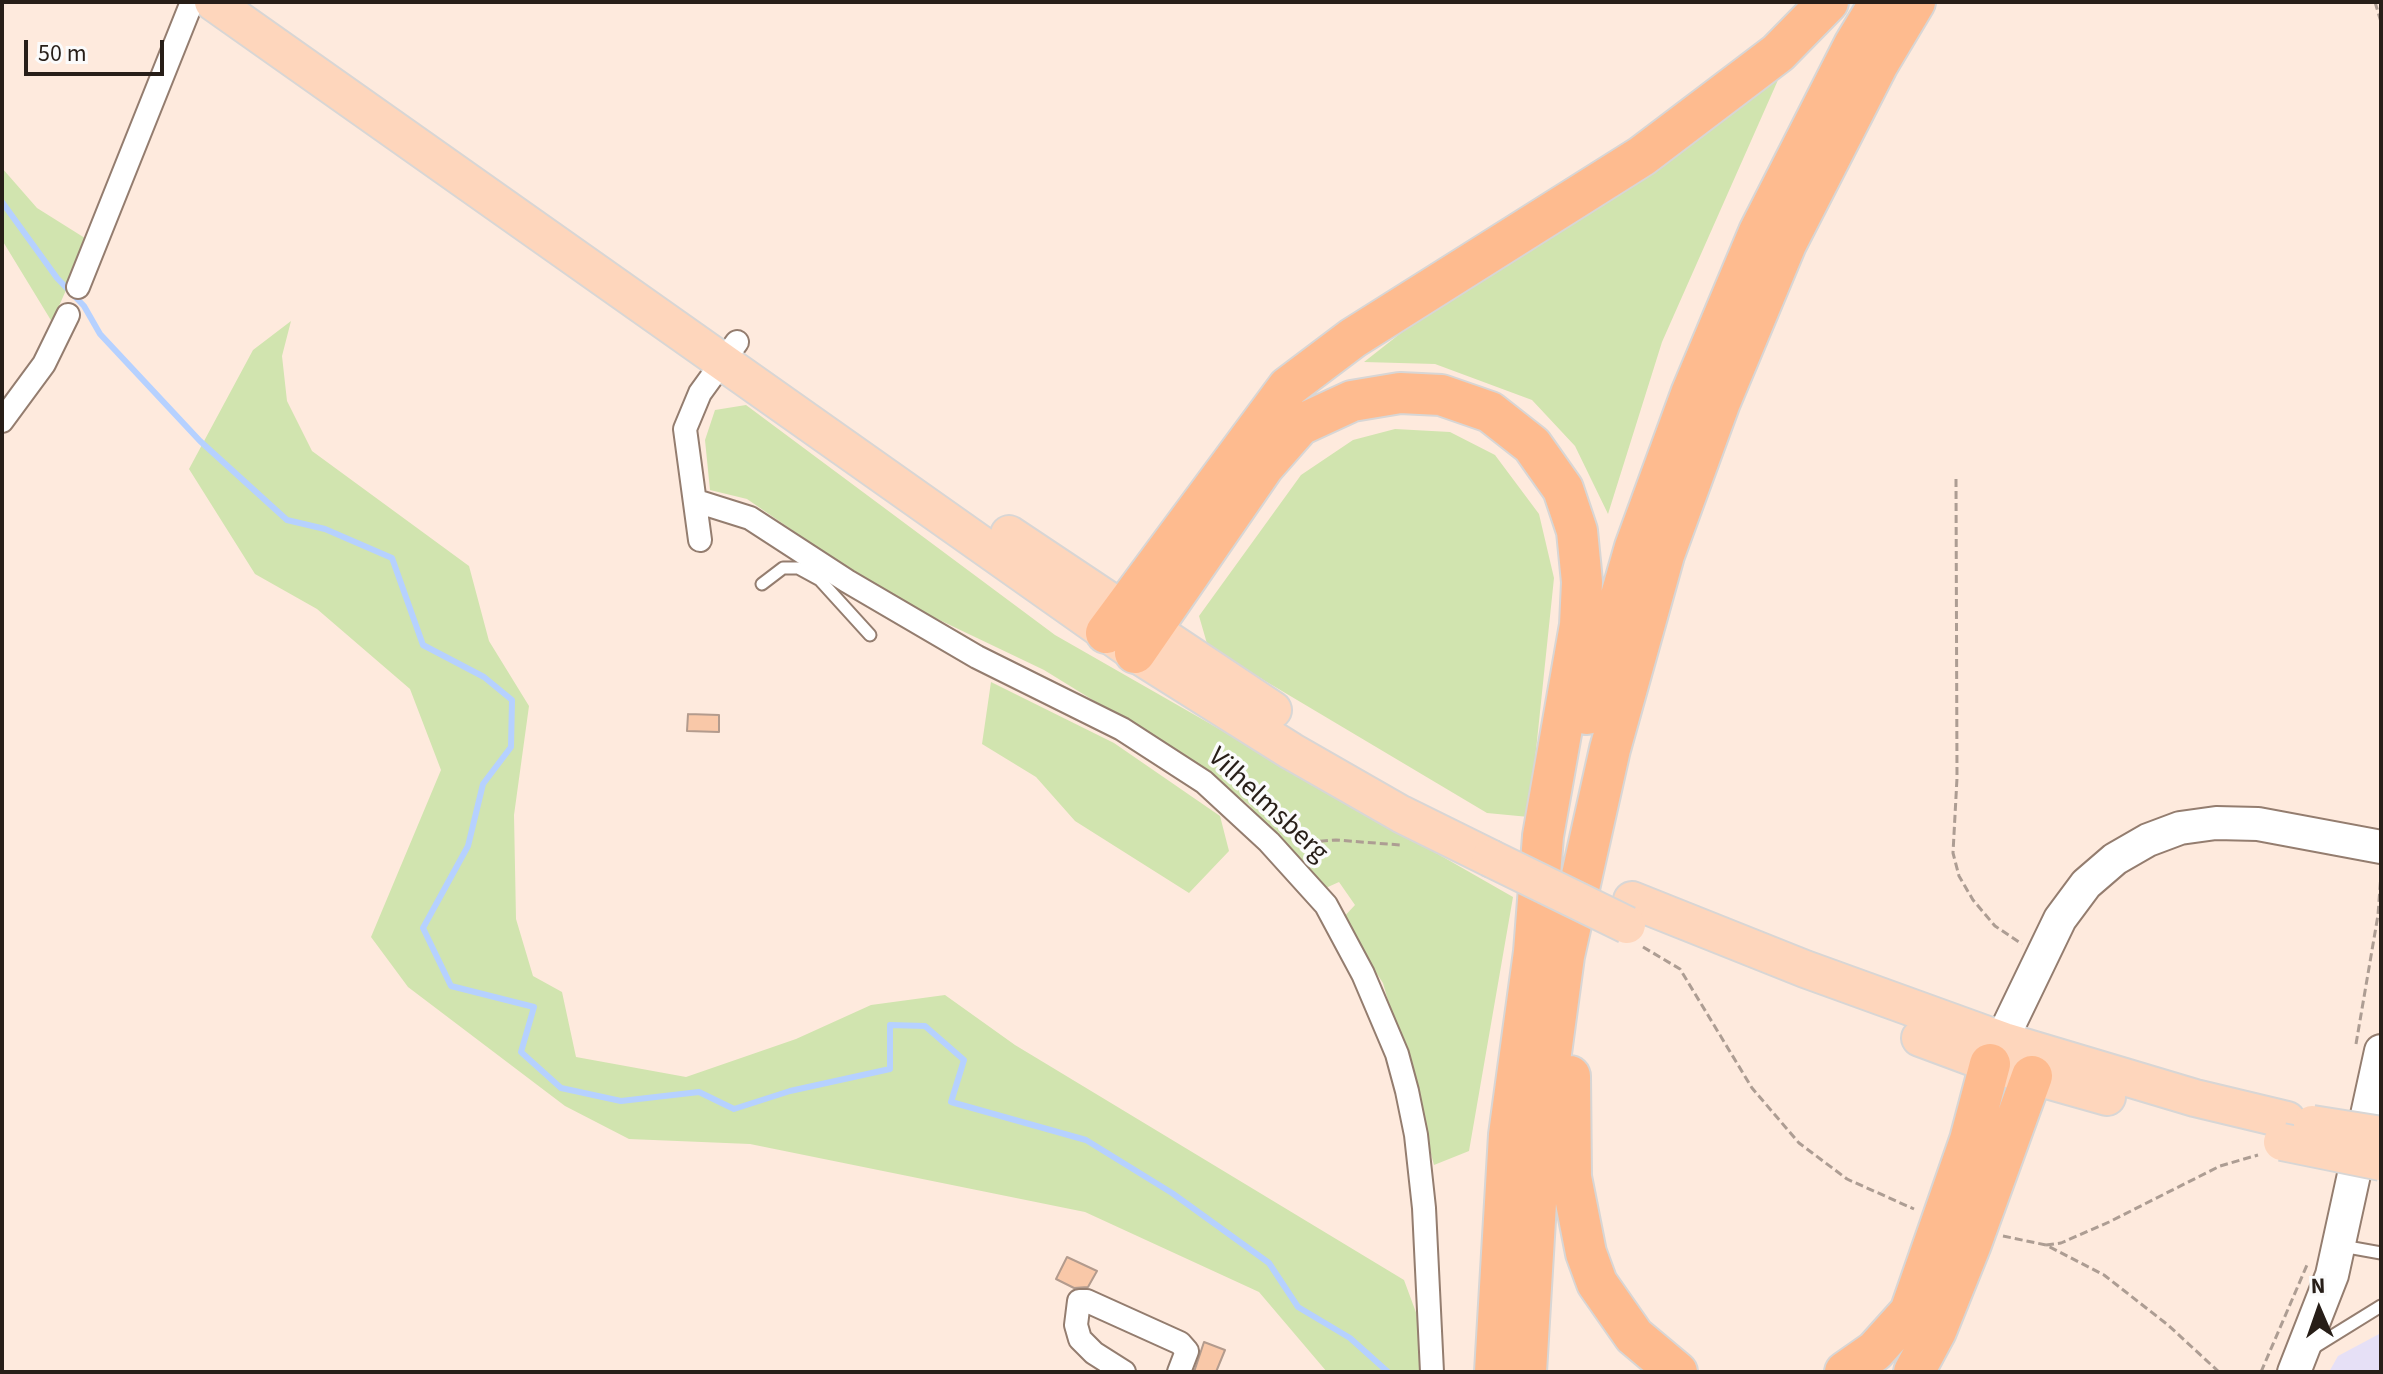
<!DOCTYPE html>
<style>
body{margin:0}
#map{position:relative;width:2383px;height:1374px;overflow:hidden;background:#feeadd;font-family:"Source Sans 3",sans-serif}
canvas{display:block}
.frame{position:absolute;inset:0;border:4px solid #271e18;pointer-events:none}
.north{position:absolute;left:2279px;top:1270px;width:80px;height:80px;-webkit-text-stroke:6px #fbfbfb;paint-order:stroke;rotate:358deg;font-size:22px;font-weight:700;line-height:32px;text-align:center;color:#271e18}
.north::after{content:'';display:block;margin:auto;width:28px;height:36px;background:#271e18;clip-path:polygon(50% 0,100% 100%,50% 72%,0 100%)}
.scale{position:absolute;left:24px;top:40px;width:140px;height:36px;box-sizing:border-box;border:4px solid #271e18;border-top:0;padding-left:10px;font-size:24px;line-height:28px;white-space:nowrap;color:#271e18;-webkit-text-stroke:6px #fbfbfb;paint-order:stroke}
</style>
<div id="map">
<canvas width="2383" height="1374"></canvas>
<div class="frame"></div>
<div class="north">N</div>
<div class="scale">50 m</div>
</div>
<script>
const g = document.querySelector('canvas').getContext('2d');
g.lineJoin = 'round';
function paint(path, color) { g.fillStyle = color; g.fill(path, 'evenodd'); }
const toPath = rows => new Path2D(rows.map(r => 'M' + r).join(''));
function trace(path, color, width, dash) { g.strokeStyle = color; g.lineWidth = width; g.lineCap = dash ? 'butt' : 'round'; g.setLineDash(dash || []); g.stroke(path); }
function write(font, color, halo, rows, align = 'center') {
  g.font = font + ' "Source Sans 3",sans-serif'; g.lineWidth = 7; g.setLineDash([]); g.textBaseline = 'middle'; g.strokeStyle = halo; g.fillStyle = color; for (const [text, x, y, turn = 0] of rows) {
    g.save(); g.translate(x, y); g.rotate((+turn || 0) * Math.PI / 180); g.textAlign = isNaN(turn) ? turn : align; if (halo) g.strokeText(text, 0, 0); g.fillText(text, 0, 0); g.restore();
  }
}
paint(toPath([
 [2381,1333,2381,1372,2329,1372,2338,1356]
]), '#e6e0f6');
paint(toPath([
 [1778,80,1662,342,1608,514,1575,446,1532,400,1435,364,1364,362,1406,329,1587,212],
 [2,168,37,208,88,240,52,322,2,240],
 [291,321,282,356,287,401,312,451,469,566,489,641,529,706,514,815,516,919,533,976,562,992,576,1057,686,1077,796,1039,871,1005,945,995,1015,1045,1404,1280,1438,1372,1327,1372,1259,1292,1085,1212,750,1144,629,1139,565,1106,408,987,371,937,441,770,410,689,317,609,255,574,189,469,253,350],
 [746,405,1055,635,1513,897,1469,1151,1434,1165,1383,983,1341,920,1355,905,1339,882,1319,891,1249,805,1166,745,1044,670,885,594,747,499,710,490,705,440,715,410],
 [1395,429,1450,432,1495,455,1539,514,1554,578,1529,817,1487,813,1208,647,1199,616,1301,475,1353,440],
 [991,682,1114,743,1220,816,1229,851,1189,893,1075,821,1036,777,982,744]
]), '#d1e4af');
trace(toPath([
 [2,202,57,278,84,306,100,334,200,441,287,520,325,529,392,558,423,645,484,677,512,700,511,747,483,784,468,846,423,928,451,986,534,1007,521,1052,561,1088,621,1101,699,1092,734,1109,790,1091,890,1069,890,1025,925,1026,964,1060,951,1102,1086,1140,1172,1193,1269,1263,1298,1307,1350,1338,1388,1372]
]), '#b6d1ff', 6);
const building = toPath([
 [688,714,719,715,719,732,687,731,688,714],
 [1067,1257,1097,1271,1088,1287,1074,1288,1056,1279,1067,1257],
 [1204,1342,1225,1350,1216,1372,1194,1372,1204,1342]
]);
paint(building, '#f9c8a8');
trace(building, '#b39b8d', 2);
const lane = toPath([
 [762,584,783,568,798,568,820,580,870,635],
 [2342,1246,2381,1253],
 [2313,1348,2381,1306]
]);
const street = toPath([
 [78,287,192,2],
 [2,421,44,364,68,315],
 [696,501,750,518,847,581,977,657,1122,729,1204,782,1269,842,1326,905,1363,974,1397,1054,1407,1091,1416,1135,1424,1208,1432,1372],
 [700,540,685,429,700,393,737,342],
 [1124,1372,1094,1353,1080,1339,1076,1325,1079,1301,1087,1301,1180,1343,1187,1351,1179,1372]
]);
const secondary = toPath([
 [1991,1062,2060,919,2086,884,2115,859,2148,840,2180,828,2216,823,2258,824,2381,847],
 [2294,1372,2332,1275,2381,1051]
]);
const primary = toPath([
 [213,2,1135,653,1291,751,1401,814,1490,858],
 [1009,534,1273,710],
 [1632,900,1805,969,2004,1041,2195,1098,2287,1120],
 [1920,1038,1990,1064,2107,1097]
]);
const highway = toPath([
 [1106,633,1288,387,1353,338,1642,156,1778,53,1828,2],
 [1135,653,1264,466,1300,425,1352,401,1400,393,1441,395,1490,412,1532,445,1563,489,1577,531,1582,582,1580,625,1543,836,1534,952,1509,1135,1495,1372],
 [1587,714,1635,547,1691,394,1759,232,1854,45,1880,2],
 [1570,1076,1571,1177,1586,1253,1597,1283,1634,1336,1677,1372],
 [1526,1372,1540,1135,1564,956,1610,749,1664,555,1720,402,1786,244,1878,64,1915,2],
 [1845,1372,1875,1351,1910,1312,1970,1140,1990,1064],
 [1914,1372,1936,1331,1971,1244,2032,1076]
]);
trace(lane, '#947d6f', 15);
trace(street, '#947d6f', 26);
trace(secondary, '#947d6f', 36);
trace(primary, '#d8d6d5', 40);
trace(highway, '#d8d6d5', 44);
trace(toPath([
 [2375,2,2381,22],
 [1956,479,1957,778,1953,853,1959,876,1973,900,1995,926,2022,944],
 [1296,843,1336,840,1400,845],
 [1643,947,1680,969,1752,1088,1799,1143,1847,1179,1914,1209],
 [2356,1044,2378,915,2381,874],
 [2003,1236,2046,1245,2104,1275,2168,1325,2219,1372],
 [2046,1245,2061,1243,2109,1222,2220,1166,2258,1155],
 [2261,1372,2307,1265]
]), '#ad9d93', 3, [8, 4]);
trace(lane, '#fff', 11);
trace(street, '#fff', 22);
trace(secondary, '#fff', 32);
trace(primary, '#fed6bc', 36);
trace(highway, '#febb8f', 40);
const primaryBridge = toPath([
 [1490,858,1627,925],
 [2312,1124,2381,1135],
 [2282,1142,2381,1162]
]);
trace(primaryBridge, '#d8d6d5', 40, []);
trace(primaryBridge, '#fed6bc', 36);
write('28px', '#271e18', '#fbfbfb', [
 ["Vilhelmsberg",1267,806,43]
]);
</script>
